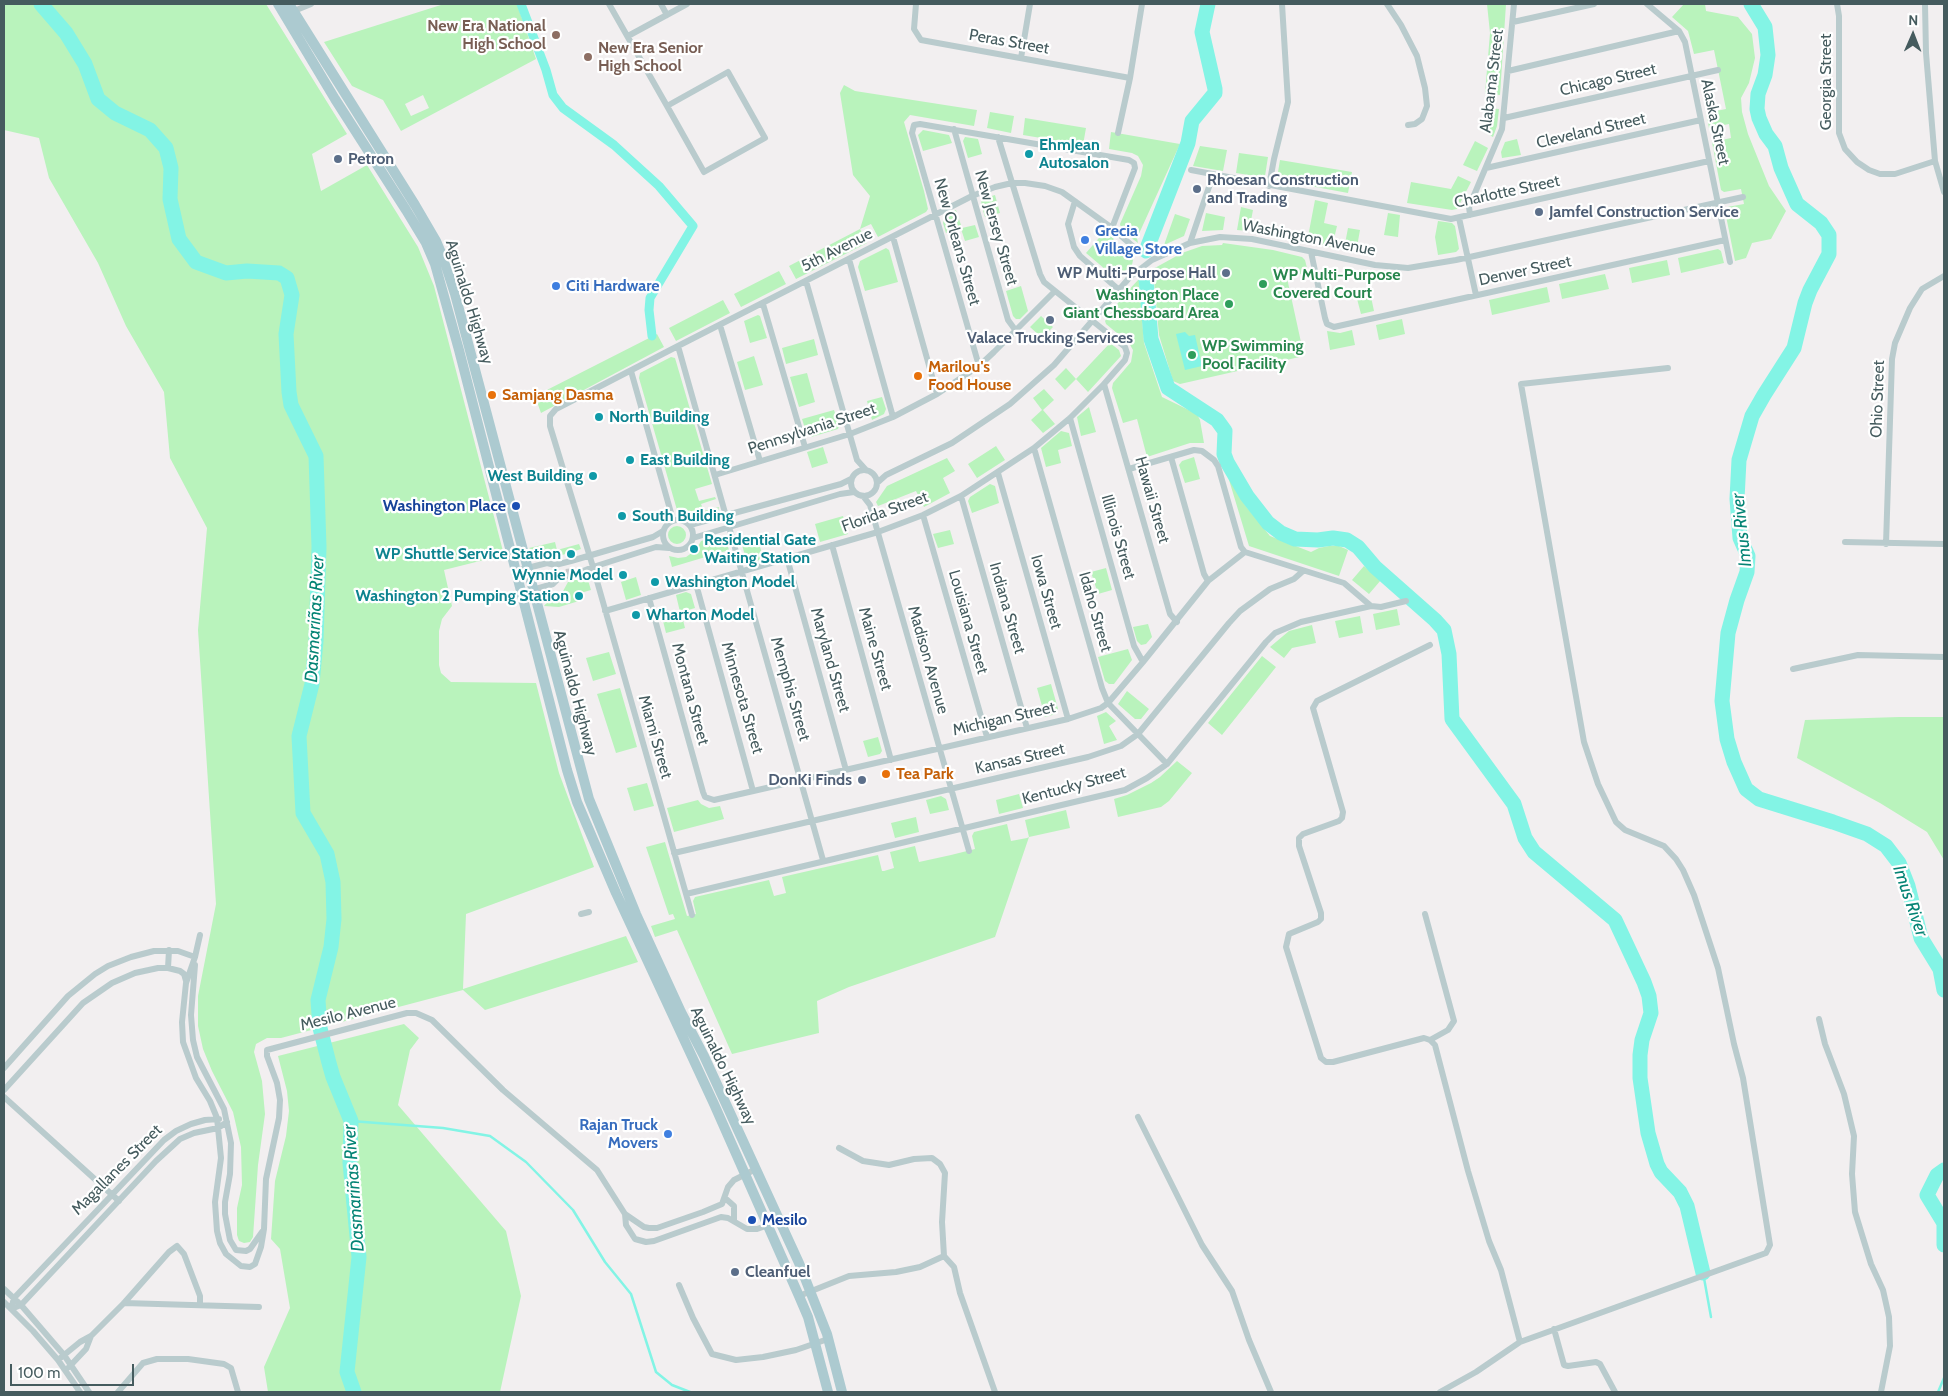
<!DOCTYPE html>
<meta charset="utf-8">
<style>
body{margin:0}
#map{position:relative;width:1948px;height:1396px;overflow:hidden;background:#f2eff0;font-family:Cabin,sans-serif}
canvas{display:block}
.frame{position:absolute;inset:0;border:5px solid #455b5e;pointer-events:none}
.north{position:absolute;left:1888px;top:10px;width:50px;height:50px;-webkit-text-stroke:4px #fff;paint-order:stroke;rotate:1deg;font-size:14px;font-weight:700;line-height:20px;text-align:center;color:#455b5e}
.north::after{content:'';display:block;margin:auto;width:18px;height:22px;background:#455b5e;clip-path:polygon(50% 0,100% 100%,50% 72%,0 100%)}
.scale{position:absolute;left:10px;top:1364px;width:124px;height:22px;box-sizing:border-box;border:2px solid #455b5e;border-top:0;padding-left:6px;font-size:15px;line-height:18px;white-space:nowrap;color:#455b5e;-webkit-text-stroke:4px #fff;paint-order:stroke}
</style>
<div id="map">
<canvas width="1948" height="1396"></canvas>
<div class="frame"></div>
<div class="north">N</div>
<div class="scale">100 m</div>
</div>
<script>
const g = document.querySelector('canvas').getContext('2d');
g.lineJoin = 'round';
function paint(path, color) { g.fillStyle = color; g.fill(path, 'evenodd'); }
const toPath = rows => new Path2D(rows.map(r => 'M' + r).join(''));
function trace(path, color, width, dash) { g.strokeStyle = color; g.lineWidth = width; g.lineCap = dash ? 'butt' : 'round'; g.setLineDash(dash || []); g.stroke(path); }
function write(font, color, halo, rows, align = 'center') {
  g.font = font + ' Cabin,sans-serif'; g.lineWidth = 4.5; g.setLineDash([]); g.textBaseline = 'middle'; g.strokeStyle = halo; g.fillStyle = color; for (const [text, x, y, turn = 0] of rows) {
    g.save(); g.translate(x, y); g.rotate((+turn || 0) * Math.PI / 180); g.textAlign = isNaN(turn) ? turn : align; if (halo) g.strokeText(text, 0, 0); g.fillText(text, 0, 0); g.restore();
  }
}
paint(toPath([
 [4,4,266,4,347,134,312,154,321,191,367,165,418,247,434,286,504,555,444,570,452,606,442,619,439,631,439,665,441,673,451,682,536,683,559,773,594,867,466,914,463,989,626,936,638,962,485,1010,463,990,281,1038,267,1038,256,1044,254,1052,262,1081,265,1114,258,1165,253,1237,250,1242,244,1243,239,1241,237,1235,237,1208,242,1185,241,1147,233,1112,212,1071,203,1049,198,1026,198,996,216,904,198,630,207,528,170,458,164,392,126,326,98,263,49,178,39,138,4,130],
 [444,4,517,4,536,59,401,131,383,100,352,86,324,42],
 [423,95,429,108,411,116,405,104],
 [1487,4,1506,4,1500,95,1485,94,1490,33],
 [1684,4,1705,4,1706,11,1738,17,1752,34,1755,58,1749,83,1741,98,1742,112,1748,134,1769,186,1786,211,1771,239,1752,243,1746,258,1735,261,1725,211,1727,207,1744,204,1741,189,1724,192,1721,190,1712,142,1731,138,1729,124,1709,128,1706,113,1726,109,1714,50,1694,54,1688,31,1672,17],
 [844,85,855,91,977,110,974,126,910,115,904,122,924,191,928,209,926,212,878,237,871,224,860,229,867,243,796,279,789,266,860,229,870,196,853,175,840,93],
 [1484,108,1499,109,1497,126,1493,137,1480,130,1483,124],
 [990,112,1014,116,1011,133,987,128],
 [1025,118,1086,128,1083,145,1023,135],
 [923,130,949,135,952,143,923,151,918,135],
 [1111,132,1180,144,1137,238,1138,243,1122,231,1120,224,1141,176,1143,165,1138,156,1132,153,1109,149],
 [965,137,978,139,982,154,968,158,963,141],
 [1517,139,1521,155,1502,158,1501,152,1505,142],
 [1475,141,1488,148,1477,171,1463,165],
 [1200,146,1227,150,1223,171,1193,166],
 [1239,153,1268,157,1265,176,1261,177,1236,173],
 [1280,160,1352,172,1348,193,1278,180,1277,178],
 [1458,176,1471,182,1457,209,1452,210,1407,203,1411,182,1451,189],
 [995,195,1000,213,985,217,981,204,982,199],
 [1315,200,1328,203,1324,223,1337,226,1332,247,1307,242],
 [1241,207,1253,210,1249,231,1237,230],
 [956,210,962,228,975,225,979,237,965,241,961,229,946,233,943,223,945,215],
 [1206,213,1225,217,1223,230,1202,231],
 [1388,213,1400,215,1398,237,1384,235],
 [1175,214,1190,219,1184,236,1164,245],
 [1438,221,1452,223,1455,226,1459,249,1456,252,1438,255,1435,237],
 [1348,228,1360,230,1356,252,1344,249],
 [1105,231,1114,239,1106,249,1112,255,1115,257,1124,247,1134,255,1132,265,1120,275,1112,275,1086,253],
 [1223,243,1273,250,1302,257,1305,260,1308,272,1287,278,1304,356,1180,384,1173,381,1159,335,1153,269,1182,253,1202,246,1222,245],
 [886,248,889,250,898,282,865,291,858,267,860,261],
 [1718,249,1721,251,1724,263,1681,273,1678,258],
 [1667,260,1670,275,1632,283,1629,268],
 [779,271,786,284,741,307,734,294],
 [1605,274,1609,289,1562,299,1559,284],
 [1139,279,1144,343,1162,397,1197,414,1200,420,1204,443,1190,443,1147,457,1137,419,1123,423,1112,388,1113,383,1131,362,1133,350,1129,343,1106,324,1105,321,1123,296],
 [1021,286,1028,311,1020,319,1016,319,1013,316,1006,291],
 [1547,287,1550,302,1492,315,1489,300],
 [1370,292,1374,311,1361,314,1356,295],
 [723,300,730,313,676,341,669,328],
 [758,315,760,316,767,338,750,343,744,321],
 [1041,316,1053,327,1042,338,1030,327],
 [1402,319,1405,334,1379,340,1376,325],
 [1352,330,1355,345,1330,350,1327,331,1340,333],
 [657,334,664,347,541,413,535,396],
 [814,339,818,355,786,364,782,348],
 [1110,343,1119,350,1121,356,1088,392,1076,379,1065,390,1055,379,1066,368,1076,379],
 [754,356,763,385,745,390,737,362],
 [671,357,675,358,712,484,695,489,699,501,715,497,716,499,701,504,704,511,719,507,718,511,694,518,677,510,639,378,640,373],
 [807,373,815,402,799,407,790,377],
 [1044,389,1054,400,1043,410,1055,424,1043,433,1031,420,1042,410,1033,398],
 [882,397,886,409,884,414,872,420,867,401],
 [1089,407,1096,432,1081,436,1077,417],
 [834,410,839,426,838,429,811,437,807,435,802,419],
 [1061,431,1069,433,1072,446,1058,450,1061,463,1046,467,1041,448],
 [996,446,1005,460,977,478,968,464],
 [823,447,828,463,812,468,807,452],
 [1194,457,1200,479,1185,483,1179,465,1182,461],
 [947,458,955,471,943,478,950,493,924,507,916,491,878,506,876,502,887,486],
 [1223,460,1245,505,1270,536,1311,552,1319,548,1329,546,1339,546,1348,550,1339,576,1249,546],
 [990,484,995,486,999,503,972,513,968,501,970,497],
 [843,516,848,534,820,542,815,524],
 '668 535a9 9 0 1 1 18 0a9 9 0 1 1-18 0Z',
 [950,530,954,544,938,548,933,534],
 [721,536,725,538,729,550,672,567,669,556,678,558,686,557,696,550,701,541],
 [758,541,764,559,751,562,746,559,742,545],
 [555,542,557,550,579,544,581,549,559,556,550,553,533,553,529,548],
 [1364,566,1381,580,1369,594,1352,580],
 [1106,568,1112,590,1098,594,1091,572],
 [585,577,587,577,591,590,577,594,579,601,559,607,544,606,550,599,562,593,568,582],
 [636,577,641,595,626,600,621,582],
 [686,592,691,594,695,608,681,612,685,628,666,633,662,617,680,612,676,595],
 [1397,609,1400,625,1376,630,1373,614],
 [1360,616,1363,633,1339,638,1335,621],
 [1148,624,1152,637,1146,644,1141,645,1137,641,1133,627],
 [1312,625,1316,643,1292,648,1284,658,1270,647,1289,631],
 [1128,649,1132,660,1114,684,1109,684,1105,681,1098,657],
 [609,652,616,674,593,681,586,658],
 [1262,656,1276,667,1222,735,1208,723],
 [1051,684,1058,709,1056,714,1045,717,1037,688],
 [620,688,637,747,616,753,597,694],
 [1127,691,1149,709,1141,719,1135,719,1118,704],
 [1106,712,1116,721,1109,726,1117,740,1104,744,1097,716],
 [1899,717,1944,717,1944,860,1927,832,1880,803,1797,758,1805,720],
 [878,737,882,751,880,754,868,757,863,741],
 [1177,761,1192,773,1169,801,1161,807,1118,817,1114,799,1127,795,1151,783,1160,777],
 [647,783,654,806,634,811,627,788],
 [1019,794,1023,808,999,814,996,800],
 [941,796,946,799,949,810,930,814,926,800],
 [698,800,701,804,709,808,720,806,724,819,674,832,667,808],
 [1066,810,1070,828,1029,837,995,937,849,987,817,1001,819,1033,732,1054,677,930,655,937,651,926,675,919,673,914,669,915,646,847,665,842,687,916,696,914,693,901,695,897,769,880,774,896,786,893,782,877,878,855,882,871,884,871,894,868,890,852,915,846,919,862,951,855,975,849,972,836,974,832,1007,824,1011,841,1027,838,1029,837,1025,820],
 [916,817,919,832,895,838,891,823],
 [404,1024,419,1038,410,1050,398,1105,506,1231,521,1296,500,1392,268,1392,264,1367,290,1308,280,1249,271,1239,275,1181,286,1136,289,1111,287,1091,278,1056]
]), '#b9f3bc');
paint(toPath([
 [1185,332,1189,336,1195,335,1202,366,1185,370,1176,334]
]), '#83f4e5');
trace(toPath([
 [351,1121,443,1128,490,1136,526,1162,573,1210,605,1262,631,1294,656,1372,672,1385,690,1392],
 [1704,1278,1711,1317],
 [1938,1392,1944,1378]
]), '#83f4e5', 2.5);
trace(toPath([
 [521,4,546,70,553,95,563,108,614,145,659,186,693,226,650,298,649,310,652,336]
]), '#83f4e5', 9);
trace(toPath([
 [41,4,66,33,85,64,98,99,115,113,150,130,166,148,171,168,170,199,179,239,196,262,226,273,247,271,279,273,287,278,292,295,286,334,289,392,291,405,316,456,319,547,316,641,312,684,299,736,303,813,327,854,333,882,334,919,331,947,318,1000,320,1028,329,1063,333,1077,351,1121,350,1163,359,1257,347,1372,354,1392],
 [1751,4,1765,27,1768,55,1765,75,1758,94,1757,109,1759,118,1766,134,1775,146,1781,168,1797,204,1821,223,1829,235,1829,254,1810,290,1805,303,1794,348,1764,395,1752,416,1739,460,1737,499,1740,538,1748,556,1747,572,1737,600,1728,633,1722,701,1727,739,1734,762,1746,789,1759,799,1833,822,1867,834,1886,846,1899,863,1908,886,1921,938,1940,969,1944,990],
 [1146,251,1188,143,1192,121,1215,93,1215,89,1202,32,1208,4],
 [1146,278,1151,339,1168,388,1217,420,1225,431,1224,454,1227,462,1247,496,1268,523,1281,533,1295,539,1318,540,1333,538,1347,540,1358,547,1375,567,1435,620,1444,630,1449,654,1452,719,1514,804,1525,838,1534,852,1615,920,1644,982,1649,996,1651,1013,1642,1040,1640,1055,1640,1078,1648,1133,1657,1164,1661,1172,1680,1192,1687,1206,1703,1273],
 [1944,1170,1937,1175,1927,1195,1944,1223,1944,1245]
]), '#83f4e5', 15);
trace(toPath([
 [566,572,573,571]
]), '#c7cacc', 6, [6, 3]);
trace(toPath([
 [609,4,667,106,704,172,765,138,728,72,667,106],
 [661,4,667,15],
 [916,4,914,29,921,40,1130,78],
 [1387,4,1401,25,1417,56,1425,88,1427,106,1422,119,1415,124,1408,125],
 [1647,4,1679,31,1685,42,1730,262],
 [1837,4,1839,16,1839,133,1845,149,1857,162,1869,170,1880,174,1895,174,1935,161],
 [1925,4,1926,53,1935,161,1944,192],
 [294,11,311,4],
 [1513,22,1594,4],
 [628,36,687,4],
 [1021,58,1030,4],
 [1508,71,1679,31],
 [1504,118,1718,70],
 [954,129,1008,320,1016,331],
 [1118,133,1130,78,1142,4],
 [1486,168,1701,120],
 [1191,170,1451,219,1709,161],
 [1269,186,1274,159,1288,102,1282,4],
 [1075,201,1068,224,1074,247,1080,256,1118,289],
 [1470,215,1469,207,1502,129,1514,4],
 [1459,218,1476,295],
 [893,237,937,394],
 [1190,243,1213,175],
 [1311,252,1325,318,1327,324,1334,327,1725,240],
 [849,259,893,417],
 [806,281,857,460,866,470],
 [763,304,805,447],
 [720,325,760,461],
 [678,346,823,860],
 [979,366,912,133,914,125,920,124,1129,160,1134,163,1135,168,1112,228],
 [631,371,673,520],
 [1104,384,1170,614,1177,622],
 [1070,418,1134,646,1143,662],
 [1034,448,1102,688,1108,703,1167,764],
 [1171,457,1204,574,1208,581],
 [1129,469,1194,450,1202,451,1214,460,1218,466,1241,547,1245,552,1344,583,1371,606],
 '851 483a13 13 0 1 1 26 0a13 13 0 1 1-26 0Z',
 [998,473,1068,719],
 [715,475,850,434,893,417,937,394,979,366,994,352,1055,291],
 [877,483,886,475,952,443,1010,404,1054,365,1130,277,1152,260,1190,243,1220,237,1252,239,1375,265,1408,268,1456,260,1743,197],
 [863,496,870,505,969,851],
 [961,496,1027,728],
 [923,515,987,737],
 '663 535a15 15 0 1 1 30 0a15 15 0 1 1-30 0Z',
 [690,525,841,484,851,479],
 [693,538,840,494,854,492],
 [1845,542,1944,544],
 [1886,544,1892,359,1895,343,1910,308,1922,289,1944,276],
 [832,545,891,760],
 [787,558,846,770],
 [516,571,547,563,555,565,571,561,653,537,663,531],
 [558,578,573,575,593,567,656,547,669,548],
 [696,584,753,791],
 [522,593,553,584,561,576],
 [649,598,703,792,705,797,714,800,1068,719,1101,708,1108,703,1143,662,1208,581,1245,552],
 [605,611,878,532,923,515,961,496,1034,448,1070,418,1104,384,1125,360,1127,353,1125,347,1044,282,1040,274,998,137],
 [1430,645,1317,701,1313,708,1343,812,1342,818,1339,821,1303,834,1299,838,1299,846,1321,913,1321,919,1318,922,1289,934,1286,947,1321,1058,1326,1062,1333,1062,1424,1038,1430,1040,1435,1045,1468,1171,1489,1241,1501,1270,1520,1342],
 [1793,669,1858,655,1944,657],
 [674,853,1088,757,1121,746,1138,734,1229,623,1240,611,1270,589,1294,579,1303,571],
 [686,894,1125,790,1147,778,1167,764,1266,642,1275,633,1301,622,1371,606,1381,607,1406,601],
 [581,914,589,912],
 [1425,914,1454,1021,1448,1030,1430,1040],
 [692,915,593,567,550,426,550,416,556,409,678,346,972,196,995,187,1012,183,1025,183,1045,186,1062,192,1112,228,1136,249],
 [200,935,195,957,186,983,182,1022,183,1042,196,1078,210,1101,217,1118,221,1158,215,1202,217,1231,220,1243,226,1254,241,1266,250,1267,255,1264,261,1247,264,1229,266,1179,279,1118,280,1100,277,1083,267,1056,267,1050,407,1013,416,1013,432,1020,503,1090,597,1170,625,1214,626,1225,635,1239,646,1242,654,1241,721,1217,728,1218,747,1229,757,1229,780,1221],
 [195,965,191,1015,193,1040,197,1057,224,1109,231,1143,230,1174,225,1202,225,1214,230,1240,236,1250,246,1251,250,1249,262,1232],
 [168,968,169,950],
 [1819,1019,1825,1044,1844,1094,1854,1136,1852,1174,1855,1212,1871,1264,1883,1290,1889,1317,1890,1346,1881,1392],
 [4,1068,68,996,95,974,108,966,131,957,154,951,178,951,195,957],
 [4,1090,83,1003,112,983,135,973,158,968,168,968,180,971,184,974,186,981],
 [4,1097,119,1201],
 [1138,1117,1202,1245,1232,1291,1249,1340,1271,1392],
 [839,1148,863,1161,889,1165,914,1159,932,1158,940,1164,945,1173,942,1222,944,1256],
 [725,1198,734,1206,734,1221],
 [625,1214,644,1227,649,1228,657,1228,703,1212,722,1204,728,1187,734,1180,756,1169],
 [679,1285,693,1318,712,1354,736,1360,763,1357,796,1350,828,1339],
 [4,1289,21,1305,64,1355,89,1392],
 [799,1296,849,1276,896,1272,920,1267,944,1256,954,1267,960,1293,995,1392],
 [4,1302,33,1331,58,1360,80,1392],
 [124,1303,259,1307],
 [11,1309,14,1298,164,1140,176,1131,191,1124,205,1120,219,1119],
 [11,1309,21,1305,156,1161,180,1139,194,1133,218,1128,227,1122],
 [1554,1329,1564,1365,1568,1366,1596,1362,1600,1364,1615,1392],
 [58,1360,80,1342,91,1336,124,1303,169,1252,177,1246,184,1254,200,1296,200,1304],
 [69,1367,86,1349,91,1336],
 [118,1392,143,1363,157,1359,188,1359,224,1364,231,1368,238,1392],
 [1440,1392,1476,1372,1520,1342,1766,1253,1770,1245,1743,1078,1734,1044,1718,968,1694,895,1683,870,1676,859,1664,846,1625,830,1616,822,1598,784,1584,742,1521,384,1668,368]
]), '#b9cbcd', 6);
trace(toPath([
 [278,4,335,99,406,210,426,243,435,264,459,350,567,770,577,802,616,893,714,1104,799,1296,808,1317,828,1392],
 [289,4,415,205,436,241,444,260,455,294,589,799,636,914,681,1012,704,1056,799,1263,827,1334,842,1392]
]), '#accad0', 10);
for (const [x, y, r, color] of [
 [556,35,5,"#8d6e63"],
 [588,57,5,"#8d6e63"],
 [1029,154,5,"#0f9aa8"],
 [338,159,5,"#5c6f8a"],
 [1197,189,5,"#5c6f8a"],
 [1539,212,5,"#5c6f8a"],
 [1085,240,5,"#3f7fe0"],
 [1226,273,5,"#5c6f8a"],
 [1263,284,5,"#2e9e5b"],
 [556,286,5,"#3f7fe0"],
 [1229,304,5,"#2e9e5b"],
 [1050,320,5,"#5c6f8a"],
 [1192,355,5,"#2e9e5b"],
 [918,376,5,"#e8710a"],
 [492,395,5,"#e8710a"],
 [599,417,5,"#0f9aa8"],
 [630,460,5,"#0f9aa8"],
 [593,476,5,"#0f9aa8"],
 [516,506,5,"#1a4fb4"],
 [622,516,5,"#0f9aa8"],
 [694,549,5,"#0f9aa8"],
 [571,554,5,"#0f9aa8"],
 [623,575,5,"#0f9aa8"],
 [655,582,5,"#0f9aa8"],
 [579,596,5,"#0f9aa8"],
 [636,615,5,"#0f9aa8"],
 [886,774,5,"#e8710a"],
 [862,780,5,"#5c6f8a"],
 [668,1134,5,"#3f7fe0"],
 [752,1220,5,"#1a4fb4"],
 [735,1272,5,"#5c6f8a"]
]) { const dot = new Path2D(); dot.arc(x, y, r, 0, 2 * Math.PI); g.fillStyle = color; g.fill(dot); trace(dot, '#fff', 2); }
write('bold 16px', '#785e54', '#fff', [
 ["New Era National",546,26],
 ["High School",546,44],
 ["New Era Senior",598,48,"left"],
 ["High School",598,66,"left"]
], 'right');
write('16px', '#455b5e', '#fff', [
 ["Peras Street",1009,42,10],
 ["Chicago Street",1608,80,-13],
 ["Alabama Street",1492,81,-83],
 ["Georgia Street",1826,82,-90],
 ["Alaska Street",1715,122,78],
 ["Cleveland Street",1591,131,-13],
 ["Charlotte Street",1507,192,-12],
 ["New Jersey Street",996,228,74],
 ["Washington Avenue",1309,238,11],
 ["New Orleans Street",957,242,74],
 ["5th Avenue",837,250,-27],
 ["Denver Street",1525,271,-12],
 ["Aguinaldo Highway",469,302,73],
 ["Ohio Street",1878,399,-88],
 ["Pennsylvania Street",812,429,-18],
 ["Hawaii Street",1152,500,74],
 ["Florida Street",885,512,-20],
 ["Illinois Street",1118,537,74],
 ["Iowa Street",1046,592,74],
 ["Indiana Street",1007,608,74],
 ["Idaho Street",1095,612,74],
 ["Louisiana Street",968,622,74],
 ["Maine Street",875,649,74],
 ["Maryland Street",830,660,74],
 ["Madison Avenue",928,660,74],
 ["Memphis Street",790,689,74],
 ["Aguinaldo Highway",575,693,75],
 ["Montana Street",690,694,75],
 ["Minnesota Street",742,698,74],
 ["Michigan Street",1004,719,-13],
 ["Miami Street",655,737,74],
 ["Kansas Street",1020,759,-13],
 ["Kentucky Street",1074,786,-15],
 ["Mesilo Avenue",348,1014,-14],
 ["Aguinaldo Highway",723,1066,64],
 ["Magallanes Street",117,1170,-45]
]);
write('bold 16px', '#0d838f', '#fff', [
 ["EhmJean",1039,145],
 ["Autosalon",1039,163],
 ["North Building",609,417],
 ["East Building",640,460],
 ["West Building",583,476,"right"],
 ["South Building",632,516],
 ["Residential Gate",704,540],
 ["Waiting Station",704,558],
 ["WP Shuttle Service Station",561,554,"right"],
 ["Wynnie Model",613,575,"right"],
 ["Washington Model",665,582],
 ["Washington 2 Pumping Station",569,596,"right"],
 ["Wharton Model",646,615]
], 'left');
write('bold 16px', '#4e5e75', '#fff', [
 ["Petron",348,159],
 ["Rhoesan Construction",1207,180],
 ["and Trading",1207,198],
 ["Jamfel Construction Service",1549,212],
 ["WP Multi-Purpose Hall",1216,273,"right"],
 ["Valace Trucking Services",1050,338,"center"],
 ["DonKi Finds",852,780,"right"],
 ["Cleanfuel",745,1272]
], 'left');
write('bold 16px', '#366cbe', '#fff', [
 ["Grecia",1095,231],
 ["Village Store",1095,249],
 ["Citi Hardware",566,286],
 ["Rajan Truck",658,1125,"right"],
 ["Movers",658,1143,"right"]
], 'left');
write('bold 16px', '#27864d', '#fff', [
 ["WP Multi-Purpose",1273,275],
 ["Covered Court",1273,293],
 ["Washington Place",1219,295,"right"],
 ["Giant Chessboard Area",1219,313,"right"],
 ["WP Swimming",1202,346],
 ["Pool Facility",1202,364]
], 'left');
write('bold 16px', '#c56008', '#fff', [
 ["Marilou's",928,367],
 ["Food House",928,385],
 ["Samjang Dasma",502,395],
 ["Tea Park",896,774]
], 'left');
write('bold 16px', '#164399', '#fff', [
 ["Washington Place",506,506],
 ["Mesilo",762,1220,"left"]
], 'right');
write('italic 18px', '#058475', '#fff', [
 ["Imus River",1742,530,-96],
 ["Dasmariñas River",315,619,-87],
 ["Imus River",1910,901,71],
 ["Dasmariñas River",354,1188,-94]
]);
</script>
